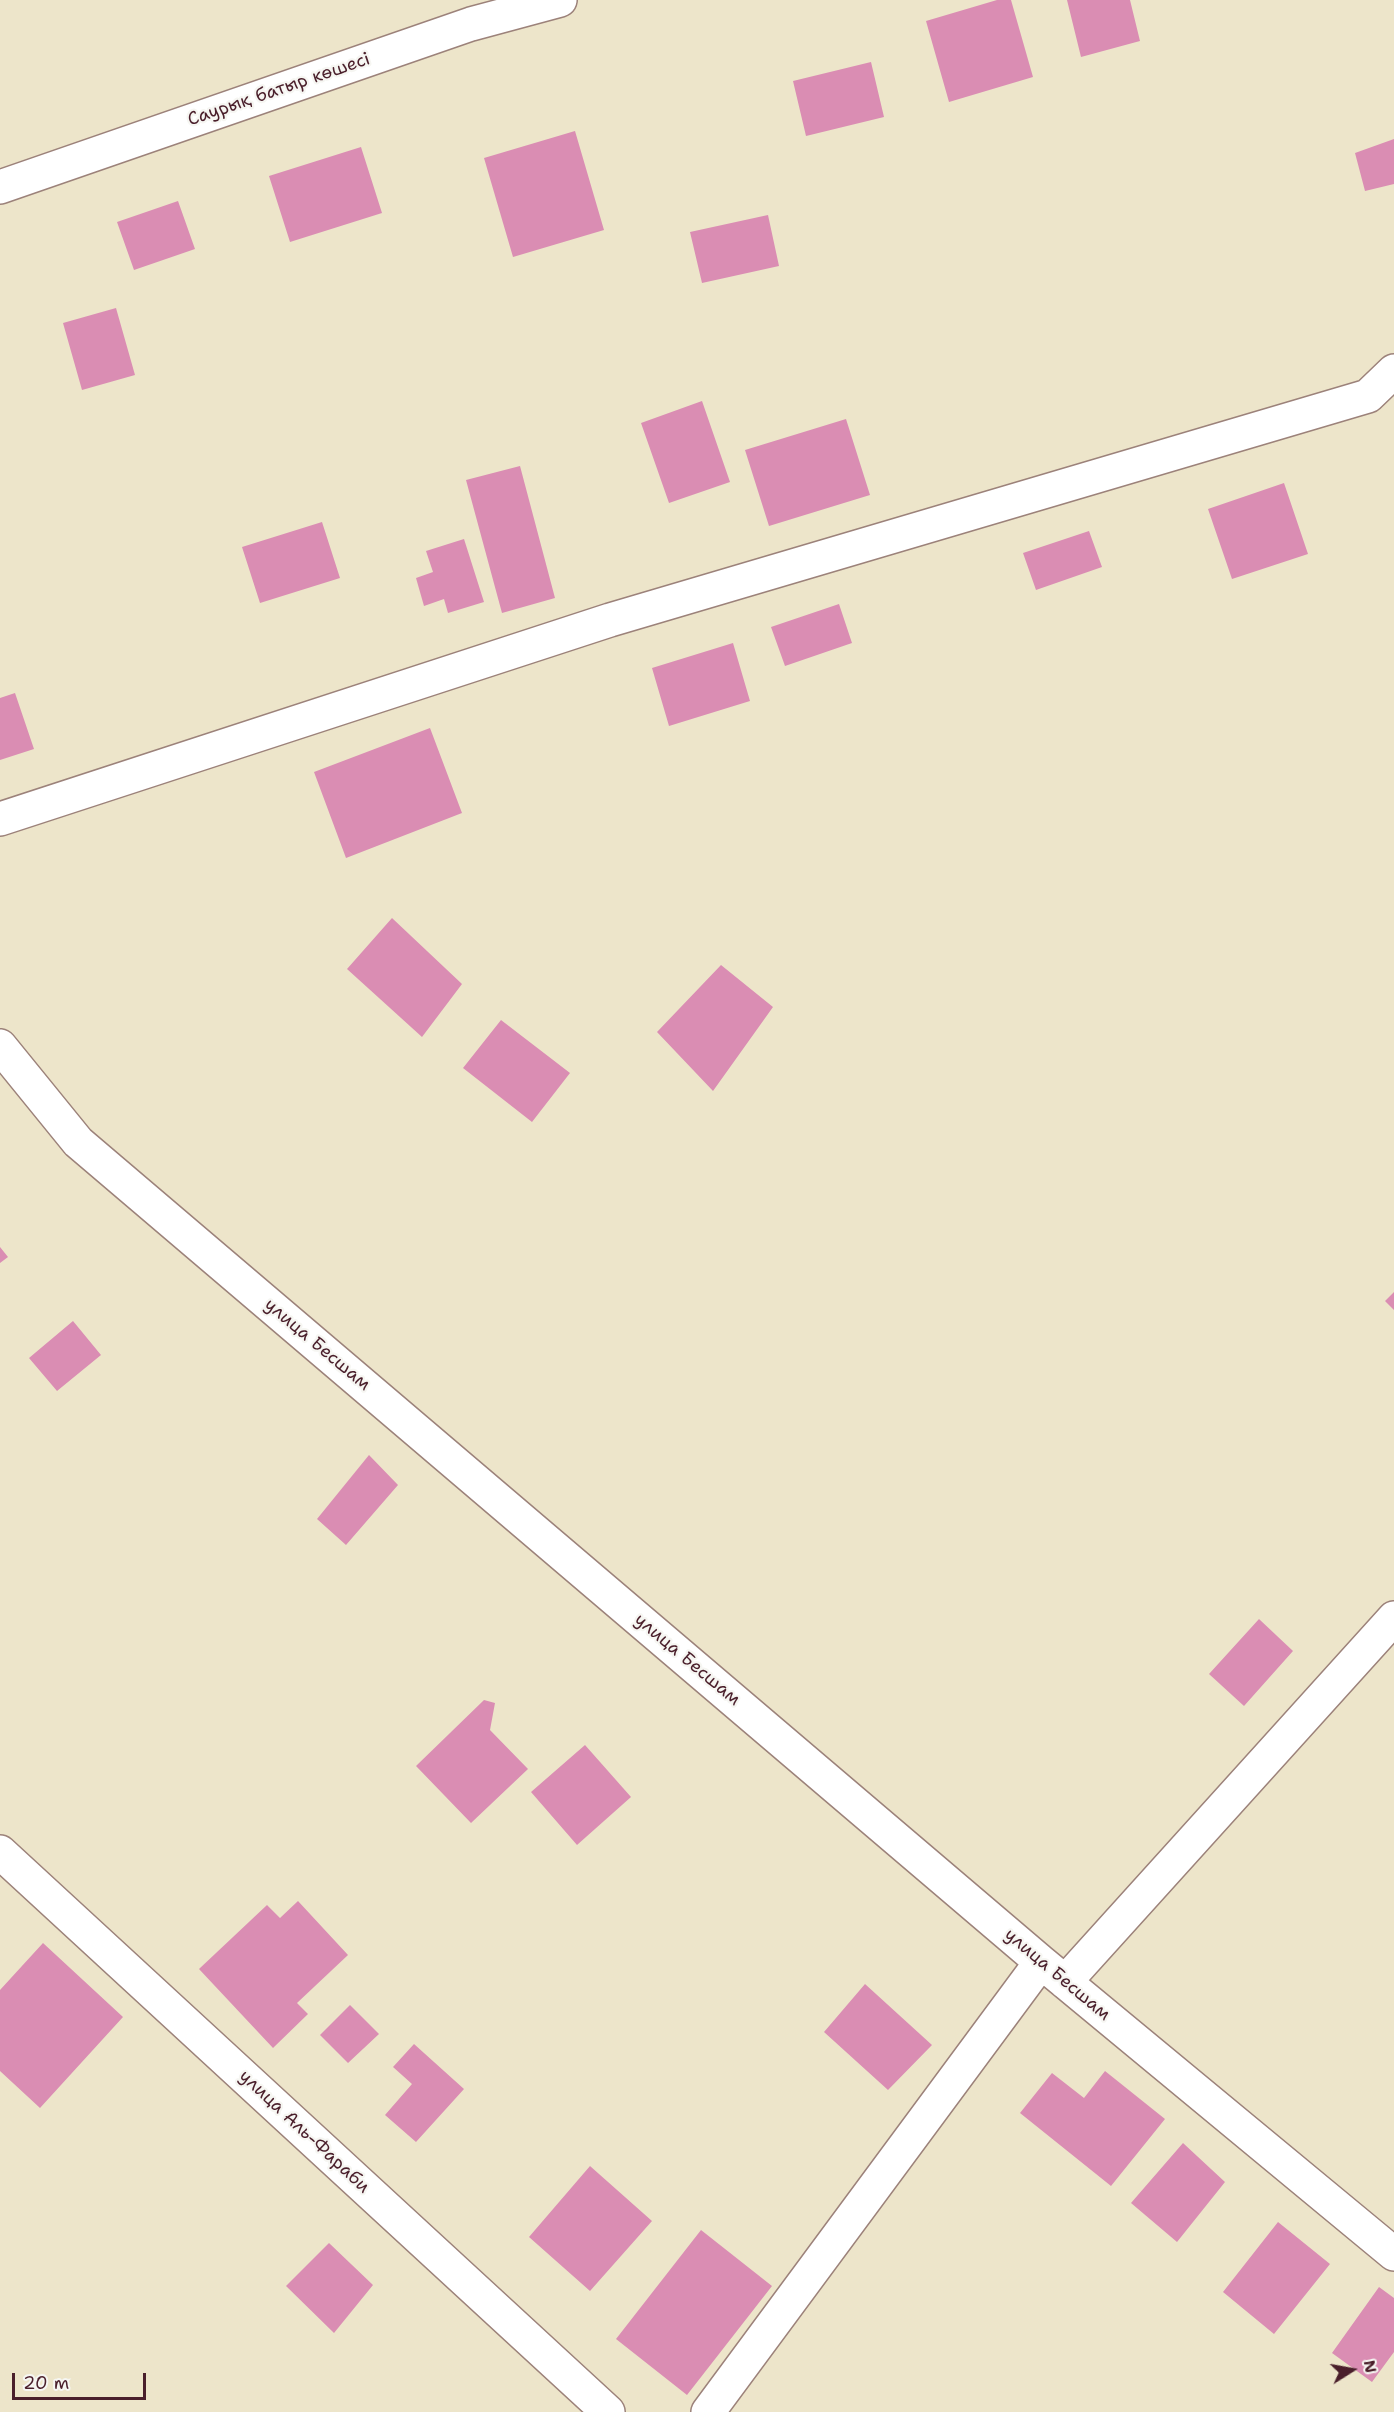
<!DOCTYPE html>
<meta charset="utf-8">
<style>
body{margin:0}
#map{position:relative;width:1394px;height:2412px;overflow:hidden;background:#ede5ca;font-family:"Shantell Sans",sans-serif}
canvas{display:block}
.north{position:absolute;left:1322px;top:2340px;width:60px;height:60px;-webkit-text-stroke:4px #f6f6f2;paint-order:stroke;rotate:79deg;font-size:16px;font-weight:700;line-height:24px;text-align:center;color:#4a1f2b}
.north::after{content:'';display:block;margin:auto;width:21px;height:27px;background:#4a1f2b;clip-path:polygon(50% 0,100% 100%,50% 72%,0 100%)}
.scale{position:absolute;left:12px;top:2373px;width:134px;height:27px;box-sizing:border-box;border:3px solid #4a1f2b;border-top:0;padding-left:8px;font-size:18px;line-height:21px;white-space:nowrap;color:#4a1f2b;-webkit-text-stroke:4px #f6f6f2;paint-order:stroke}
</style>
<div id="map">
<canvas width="1394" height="2412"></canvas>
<div class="north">N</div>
<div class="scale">20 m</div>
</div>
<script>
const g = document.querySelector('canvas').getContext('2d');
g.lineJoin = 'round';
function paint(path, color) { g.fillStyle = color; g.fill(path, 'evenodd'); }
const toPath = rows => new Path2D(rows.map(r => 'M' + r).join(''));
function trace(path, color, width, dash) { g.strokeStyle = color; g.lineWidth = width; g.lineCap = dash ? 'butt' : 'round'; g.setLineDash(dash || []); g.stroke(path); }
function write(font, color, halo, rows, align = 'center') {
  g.font = font + ' "Shantell Sans",sans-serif'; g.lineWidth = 4.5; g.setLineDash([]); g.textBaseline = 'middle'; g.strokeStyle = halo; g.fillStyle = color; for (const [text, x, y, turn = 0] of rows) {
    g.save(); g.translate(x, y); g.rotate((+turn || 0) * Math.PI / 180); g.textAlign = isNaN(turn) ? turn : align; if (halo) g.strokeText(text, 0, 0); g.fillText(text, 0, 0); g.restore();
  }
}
paint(toPath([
 [997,0,1011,0,1033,77,949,102,926,21],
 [1067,0,1130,0,1140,41,1081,57],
 [871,62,884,117,806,136,793,81],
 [575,131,604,230,513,257,484,158],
 [1394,139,1394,184,1365,191,1355,153],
 [361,147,382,213,290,242,269,176],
 [178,201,195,249,134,270,117,222],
 [768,215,779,266,702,283,690,232],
 [116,308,135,375,82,390,63,323],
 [702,401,730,482,669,503,641,423],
 [846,419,870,495,769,526,745,450],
 [520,466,555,598,502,613,466,480],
 [1284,483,1308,554,1232,579,1208,509],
 [322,522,340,578,260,603,242,547],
 [1089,531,1102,567,1036,590,1023,553],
 [464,539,484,602,448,613,444,599,424,606,416,578,433,572,426,551],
 [839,604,852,643,785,666,771,627],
 [733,643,750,701,669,726,652,668],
 [15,693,34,749,0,760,0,698],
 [430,728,462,813,346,858,314,772],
 [392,918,462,984,422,1037,347,969],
 [721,965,773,1007,713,1091,657,1032],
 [501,1020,570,1073,532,1122,463,1068],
 [0,1247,8,1257,0,1263],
 [1394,1292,1394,1310,1385,1301],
 [73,1321,101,1355,57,1391,29,1358],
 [369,1455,398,1485,346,1545,317,1519],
 [1259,1619,1293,1651,1244,1706,1209,1674],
 [484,1700,495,1703,490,1730,528,1769,471,1823,416,1766],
 [585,1745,631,1797,577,1845,531,1792],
 [298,1901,348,1955,297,2003,308,2014,273,2048,199,1969,267,1905,280,1918],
 [43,1943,123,2017,40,2108,0,2071,0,1990],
 [865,1984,932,2045,888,2090,824,2032],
 [350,2005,379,2034,348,2063,320,2035],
 [414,2044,464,2089,416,2142,385,2115,412,2084,393,2067],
 [1105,2071,1165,2119,1111,2186,1020,2113,1052,2073,1084,2098],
 [1183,2143,1225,2182,1177,2242,1131,2203],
 [590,2166,652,2221,590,2291,529,2237],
 [1278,2222,1330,2264,1274,2334,1223,2292],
 [701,2230,772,2286,687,2395,616,2339],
 [329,2243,373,2285,334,2333,286,2286],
 [1379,2287,1394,2298,1394,2352,1372,2382,1332,2353]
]), '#da8db3');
const minor = toPath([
 [0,187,471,24,560,0],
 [0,819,610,620,1368,396,1394,371],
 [0,1046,78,1142,1041,1962,1394,2254],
 [0,1852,608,2412],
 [1065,1982,1394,1618],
 [708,2412,1041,1962]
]);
trace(minor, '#9c827a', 36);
trace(minor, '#fff', 33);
write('18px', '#4a1f2b', '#f6f6f2', [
 ["Саурық батыр көшесі",279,90,-19],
 ["улица Бесшам",317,1345,40],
 ["улица Бесшам",687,1660,40],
 ["улица Бесшам",1057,1975,40],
 ["улица Аль-Фараби",304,2132,43]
]);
</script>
